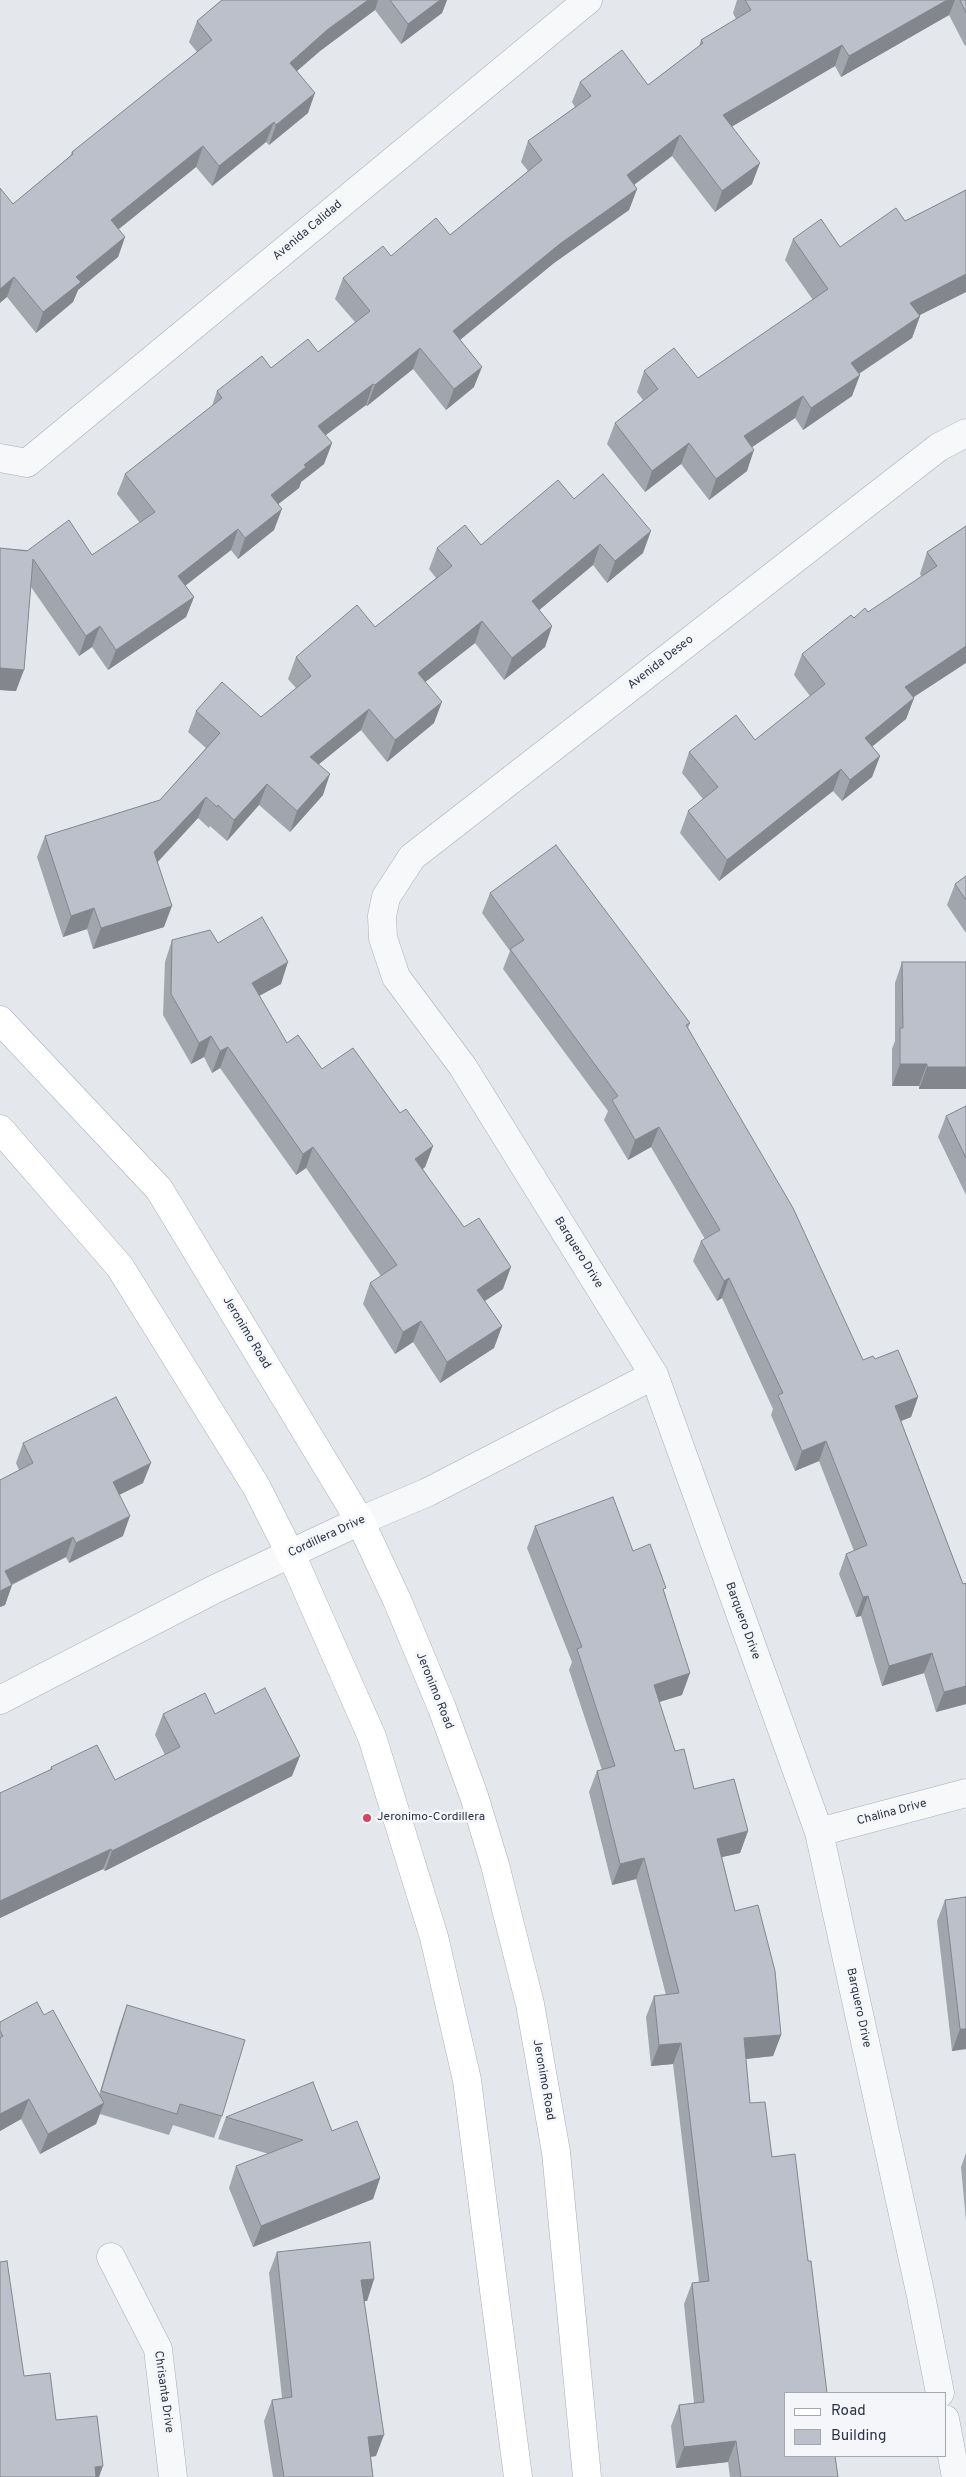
<!DOCTYPE html>
<style>
body{margin:0}
#map{position:relative;width:966px;height:2477px;overflow:hidden;background:#e4e7ec;font-family:Overpass,sans-serif}
canvas{display:block}
.legend{position:absolute;left:784px;top:2392px;width:162px;height:65px;box-sizing:border-box;background:#f4f6f9;border:1px solid #a4a8b1;margin:0;padding:6px 9px;list-style:none;font-size:15px;color:#2b3445}
.legend li{display:flex;align-items:center;gap:10px;height:25px}
.legend b{width:25px;border:1px solid #a4a8b1}
</style>
<div id="map">
<canvas width="966" height="2477"></canvas>
<ul class="legend">
<li><b style="height:6px;background:#fff"></b>Road</li>
<li><b style="height:14px;background:#bbc0ca"></b>Building</li>
</ul>
</div>
<script>
const g = document.querySelector('canvas').getContext('2d');
g.lineJoin = 'round';
const toPath = rows => new Path2D(rows.map(r => 'M' + r).join(''));
function trace(path, color, width, dash) { g.strokeStyle = color; g.lineWidth = width; g.lineCap = dash ? 'butt' : 'round'; g.setLineDash(dash || []); g.stroke(path); }
function paint(path, color) { g.fillStyle = color; g.fill(path, 'evenodd'); }
function write(font, color, halo, rows, align = 'center') {
  g.font = font + ' Overpass,sans-serif'; g.lineWidth = 5; g.setLineDash([]); g.textBaseline = 'middle'; g.strokeStyle = halo; g.fillStyle = color; for (const [text, x, y, turn = 0] of rows) {
    g.save(); g.translate(x, y); g.rotate((+turn || 0) * Math.PI / 180); g.textAlign = isNaN(turn) ? turn : align; if (halo) g.strokeText(text, 0, 0); g.fillText(text, 0, 0); g.restore();
  }
}
const minor = toPath([
 [0,458,27,463,588,0],
 [819,1832,966,1793],
 [111,2257,158,2349,173,2477],
 [940,2393,921,2296,819,1832,654,1375,463,1067,396,977,383,938,382,916,386,897,412,857,939,447,966,433],
 [945,2419,956,2477]
]);
const tertiary = toPath([
 [0,1700,215,1589,360,1521,428,1492,654,1375]
]);
const secondary = toPath([
 [0,1020,159,1189,360,1521,397,1600,442,1708,474,1796,495,1865,530,2004,556,2152,587,2477],
 [0,1129,120,1267,256,1486,295,1563,372,1737,434,1937,467,2080,518,2477]
]);
trace(minor, '#a9aeb7', 29);
trace(tertiary, '#a9aeb7', 29);
trace(secondary, '#a9aeb7', 29);
trace(minor, '#f7f8fa', 28);
trace(tertiary, '#f7f8fa', 28);
trace(secondary, '#fff', 28);
paint(toPath([
 [222,0,447,0,442,13,401,44,375,10,320,51,297,71,308,113,269,145,266,142,212,186,196,167,118,229,125,237,118,257,78,290,73,302,36,333,7,297,13,204,70,156,72,152,197,52,189,42,197,21],
 [737,0,966,0,966,45,965,46,949,15,841,77,835,66,732,126,752,184,715,212,672,156,634,185,637,189,629,210,554,263,460,340,474,387,446,410,413,369,367,406,366,405,325,435,332,443,324,464,301,482,299,488,278,504,274,530,238,559,231,550,185,585,194,597,186,617,108,670,92,647,79,656,31,587,16,691,0,690,0,548,92,555,140,523,117,494,125,474,212,406,217,391,271,368,318,352,355,322,335,299,343,278,391,256,450,235,528,171,521,162,528,141,575,107,572,102,580,82,648,85,699,46,701,40,736,19,733,13],
 [966,190,966,292,919,315,920,316,912,338,859,374,852,396,803,430,795,418,752,447,747,471,709,500,681,464,645,492,607,444,615,423,643,400,637,392,644,371,698,378,813,300,785,260,793,239,840,247,905,221],
 [574,499,643,553,607,583,593,565,539,610,552,626,545,647,504,680,475,643,425,682,434,723,387,762,361,730,319,764,323,795,290,832,259,805,227,841,210,826,209,828,198,818,158,862,164,927,93,949,87,929,63,937,37,857,45,836,160,800,206,748,188,732,196,711,261,717,296,688,288,679,296,657,375,627,436,578,429,569,437,548,481,545],
 [966,526,914,698,906,719,872,746,880,756,872,777,842,801,833,791,719,881,680,833,688,811,703,799,682,773,689,752,755,740,810,696,794,675,802,654,854,618,868,612,922,577,920,574,927,552],
 [966,876,966,933,947,905,955,884],
 [490,893,690,1023,688,1028,863,1360,875,1359,918,1397,911,1417,901,1421,963,1584,966,1583,966,1704,936,1712,924,1673,882,1686,861,1616,856,1617,839,1574,846,1554,854,1551,819,1461,795,1471,771,1415,773,1409,722,1298,717,1301,693,1261,701,1241,705,1239,651,1147,628,1160,604,1120,608,1111,503,969,510,951,482,913],
 [172,940,218,943,281,984,259,996,287,1043,322,1069,400,1113,433,1146,425,1167,423,1169,503,1289,485,1301,502,1326,494,1348,440,1383,413,1342,395,1354,363,1304,370,1283,381,1276,306,1168,296,1175,220,1068,212,1073,204,1057,191,1064,163,1015,165,962],
 [902,962,966,962,966,1089,919,1089,919,1086,892,1086,892,1049,895,1041,895,983],
 [966,1106,966,1195,938,1137,946,1116],
 [23,1443,143,1483,119,1495,123,1536,69,1563,66,1557,12,1585,5,1605,0,1607,0,1480,19,1470,16,1463],
 [535,1526,633,1551,665,1593,682,1695,659,1702,675,1751,694,1789,748,1831,740,1853,722,1857,735,1911,781,2035,773,2056,746,2059,750,2103,772,2157,808,2261,838,2477,730,2477,728,2462,676,2468,671,2426,679,2405,694,2403,684,2304,692,2283,699,2282,673,2064,651,2066,646,2017,654,1996,666,1995,636,1879,612,1885,589,1792,597,1771,602,1770,569,1670,572,1662,527,1548],
 [163,1714,215,1714,292,1776,105,1871,103,1869,0,1918,0,1793,50,1770,51,1767,115,1780,165,1755,155,1735],
 [966,1897,966,2049,952,2051,937,1921,945,1900],
 [127,2005,222,2116,214,2138,173,2125,169,2135,100,2114,96,2124,40,2154,21,2119,0,2131,0,2022,44,2015,99,2095,119,2027],
 [226,2117,332,2131,380,2178,373,2199,253,2247,229,2188,236,2166,269,2154,218,2139],
 [966,2153,966,2221,961,2167],
 [277,2252,374,2279,367,2301,364,2301,376,2456,371,2457,373,2477,273,2477,264,2421,272,2400,282,2398,269,2273]
]), '#a1a5ae');
paint(toPath([
 [368,0,378,0,375,10,320,51,283,83,290,63,327,30],
 [440,0,447,0,442,13,401,44,408,24],
 [947,0,955,0,949,15,841,77,849,56],
 [842,45,835,66,716,136,723,115],
 [315,93,308,113,269,145,276,125],
 [274,122,266,142,212,186,219,166],
 [680,135,672,156,619,196,627,175],
 [203,146,196,167,104,241,111,220],
 [760,163,752,184,715,212,722,191],
 [637,189,629,210,554,263,445,352,453,331,561,243],
 [125,237,118,257,78,290,73,302,36,333,43,312,76,277],
 [966,274,966,292,902,324,910,303],
 [14,277,7,297,0,303,0,289],
 [920,316,912,338,843,384,851,363],
 [420,348,413,369,367,406,375,385],
 [482,367,474,387,446,410,454,389],
 [860,375,852,396,803,430,811,408],
 [373,384,366,405,310,447,318,426],
 [803,396,795,418,736,458,744,436],
 [332,443,324,464,301,482,299,488,263,516,271,495,304,465],
 [689,443,681,464,645,492,652,471],
 [754,450,747,471,709,500,716,479],
 [282,509,274,530,238,559,245,538],
 [238,529,231,550,171,597,178,576],
 [651,531,643,553,607,583,615,561],
 [600,544,593,565,525,622,532,601],
 [194,597,186,617,108,670,116,650],
 [482,621,475,643,410,694,418,673],
 [100,626,92,647,79,656,86,636],
 [552,626,545,647,504,680,512,658],
 [966,646,966,663,897,708,905,687],
 [0,668,24,670,16,691,0,690],
 [914,698,906,719,857,759,865,738],
 [442,702,434,723,387,762,395,740],
 [369,709,361,730,302,778,310,757],
 [880,756,872,777,842,801,850,780],
 [841,769,833,791,719,881,727,860],
 [330,774,323,795,290,832,297,811],
 [267,784,259,805,227,841,234,820],
 [206,797,198,818,147,873,154,852],
 [172,906,164,927,93,949,101,928],
 [94,908,87,929,63,937,71,916],
 [288,962,281,984,244,1004,252,983],
 [211,1036,204,1057,191,1064,199,1043],
 [228,1047,220,1068,212,1073,220,1051],
 [900,1064,927,1064,919,1086,892,1086],
 [927,1067,966,1067,966,1089,919,1089],
 [659,1127,651,1147,628,1160,635,1140],
 [433,1146,425,1167,408,1180,415,1159],
 [313,1147,306,1168,296,1175,303,1154],
 [511,1267,503,1289,469,1311,477,1290],
 [729,1278,722,1298,717,1301,724,1281],
 [421,1321,413,1342,395,1354,403,1332],
 [502,1326,494,1348,440,1383,447,1362],
 [918,1397,911,1417,888,1426,895,1406],
 [826,1441,819,1461,795,1471,802,1451],
 [151,1463,143,1483,105,1502,113,1482],
 [130,1516,123,1536,69,1563,76,1543],
 [73,1537,66,1557,0,1590,5,1571],
 [12,1585,5,1605,0,1607,0,1591],
 [868,1596,861,1616,856,1617,863,1597],
 [932,1653,924,1673,882,1686,889,1666],
 [690,1673,682,1695,646,1706,654,1685],
 [966,1686,966,1704,936,1712,944,1692],
 [300,1756,292,1776,105,1871,112,1851],
 [748,1831,740,1853,709,1860,717,1839],
 [111,1849,103,1869,0,1918,0,1901],
 [644,1858,636,1879,612,1885,620,1864],
 [960,2029,966,2029,966,2049,952,2051],
 [781,2035,773,2056,736,2060,744,2038],
 [681,2043,673,2064,651,2066,659,2045],
 [29,2099,21,2119,0,2131,0,2114],
 [104,2103,96,2124,40,2154,48,2134],
 [380,2178,373,2199,253,2247,261,2226],
 [374,2279,367,2301,354,2302,361,2280],
 [384,2435,376,2456,360,2458,368,2437],
 [736,2441,728,2462,676,2468,684,2447],
 [103,2466,99,2477,91,2477,95,2467]
]), '#83868d');
const building = toPath([
 [222,0,368,0,327,30,290,63,315,93,276,125,274,122,219,166,203,146,111,220,125,237,76,277,81,282,43,312,14,277,0,289,0,188,13,204,73,154,72,152,212,40,197,21,222,0],
 [390,0,440,0,408,24,390,0],
 [745,0,947,0,849,56,842,45,723,115,760,163,722,191,680,135,627,175,637,189,561,243,453,331,482,367,454,389,420,348,375,385,373,384,318,426,332,443,304,465,306,467,271,495,282,509,245,538,238,529,178,576,194,597,116,650,100,626,86,636,33,559,24,670,0,668,0,548,27,551,69,520,92,555,155,512,125,474,222,398,217,391,262,356,271,368,308,339,318,352,370,311,343,278,383,246,391,256,436,218,450,235,542,160,528,141,591,96,580,82,622,50,648,85,703,43,701,40,751,10,745,0],
 [960,0,966,0,966,13,960,0],
 [966,190,966,274,910,303,920,316,851,363,860,375,811,408,803,396,744,436,754,450,716,479,689,443,652,471,615,423,658,389,644,371,674,348,698,378,828,289,793,239,821,219,840,247,896,208,905,221,966,190],
 [603,474,651,531,615,561,600,544,532,601,552,626,512,658,482,621,418,673,442,702,395,740,369,709,310,757,330,774,297,811,267,784,234,820,218,805,217,807,206,797,154,852,172,906,101,928,94,908,71,916,45,836,160,800,220,733,196,711,222,682,261,717,311,676,296,657,357,605,375,627,452,566,437,548,465,525,481,545,558,480,574,499,603,474],
 [966,526,966,646,905,687,914,698,865,738,880,756,850,780,841,769,727,860,688,811,718,787,689,752,736,715,755,740,825,684,802,654,851,615,854,618,865,608,868,612,937,566,927,552,966,526],
 [556,845,690,1023,686,1025,793,1208,863,1360,873,1356,875,1359,898,1350,918,1397,895,1406,963,1584,966,1583,966,1686,944,1692,932,1653,889,1666,868,1596,863,1597,846,1554,867,1545,826,1441,802,1451,778,1395,783,1393,729,1278,724,1281,701,1241,720,1230,659,1127,635,1140,612,1100,618,1096,510,949,524,940,490,893,556,845],
 [966,876,966,900,955,884,966,876],
 [262,917,288,962,252,983,287,1043,298,1035,322,1069,353,1048,400,1113,406,1109,433,1146,415,1159,464,1227,479,1218,511,1267,477,1290,502,1326,447,1362,421,1321,403,1332,370,1283,397,1265,313,1147,303,1154,228,1047,220,1051,211,1036,199,1043,171,994,172,940,210,930,218,943,262,917],
 [902,962,966,962,966,1067,927,1067,927,1064,900,1064,900,1028,903,1028,902,962],
 [966,1106,966,1158,946,1116,966,1106],
 [116,1397,151,1463,113,1482,130,1516,76,1543,73,1537,5,1571,12,1585,0,1591,0,1480,33,1463,23,1443,116,1397],
 [613,1497,633,1551,650,1544,666,1588,663,1589,690,1673,654,1685,675,1751,684,1749,694,1789,734,1779,748,1831,717,1839,735,1911,758,1905,775,1971,781,2035,744,2038,750,2103,765,2102,772,2157,795,2154,808,2261,811,2261,827,2393,785,2393,785,2456,835,2456,838,2477,741,2477,736,2441,684,2447,679,2405,704,2402,692,2283,709,2281,681,2043,659,2045,654,1996,679,1993,644,1858,620,1864,597,1771,615,1766,577,1649,582,1647,535,1526,613,1497],
 [265,1688,300,1756,112,1851,111,1849,0,1901,0,1793,52,1769,51,1767,97,1745,115,1780,180,1747,163,1714,205,1693,215,1714,265,1688],
 [966,1897,966,2029,960,2029,945,1900,966,1897],
 [37,2002,44,2015,53,2010,104,2103,48,2134,29,2099,0,2114,0,2038,3,2036,0,2031,0,2022,37,2002],
 [127,2005,245,2040,222,2116,180,2104,177,2114,101,2091,127,2005],
 [313,2082,332,2131,357,2121,380,2178,261,2226,236,2166,303,2140,226,2117,313,2082],
 [370,2242,374,2279,361,2280,384,2435,368,2437,373,2477,284,2477,272,2400,292,2397,277,2252,370,2242],
 [7,2261,24,2376,50,2373,56,2420,97,2416,103,2466,95,2467,96,2477,0,2477,0,2262,7,2261]
]);
paint(building, '#bbc0ca');
trace(building, '#83868d', 1);
for (const [x, y, r, color] of [
 [367,1818,5,"#d1495b"]
]) { const dot = new Path2D(); dot.arc(x, y, r, 0, 2 * Math.PI); g.fillStyle = color; g.fill(dot); trace(dot, '#f4f6f9', 2); }
write('12px', '#2b3445', '#f4f6f9', [
 ["Avenida Calidad",308,231,-40],
 ["Avenida Deseo",661,663,-38],
 ["Barquero Drive",578,1253,58],
 ["Jeronimo Road",246,1333,59],
 ["Cordillera Drive",327,1537,-25],
 ["Barquero Drive",742,1621,70],
 ["Jeronimo Road",434,1691,68],
 ["Chalina Drive",892,1813,-15],
 ["Barquero Drive",858,2008,78],
 ["Jeronimo Road",543,2080,80],
 ["Chrisanta Drive",163,2392,82]
]);
write('12px', '#2b3445', '#f4f6f9', [
 ["Jeronimo-Cordillera",377,1818]
], 'left');
</script>
